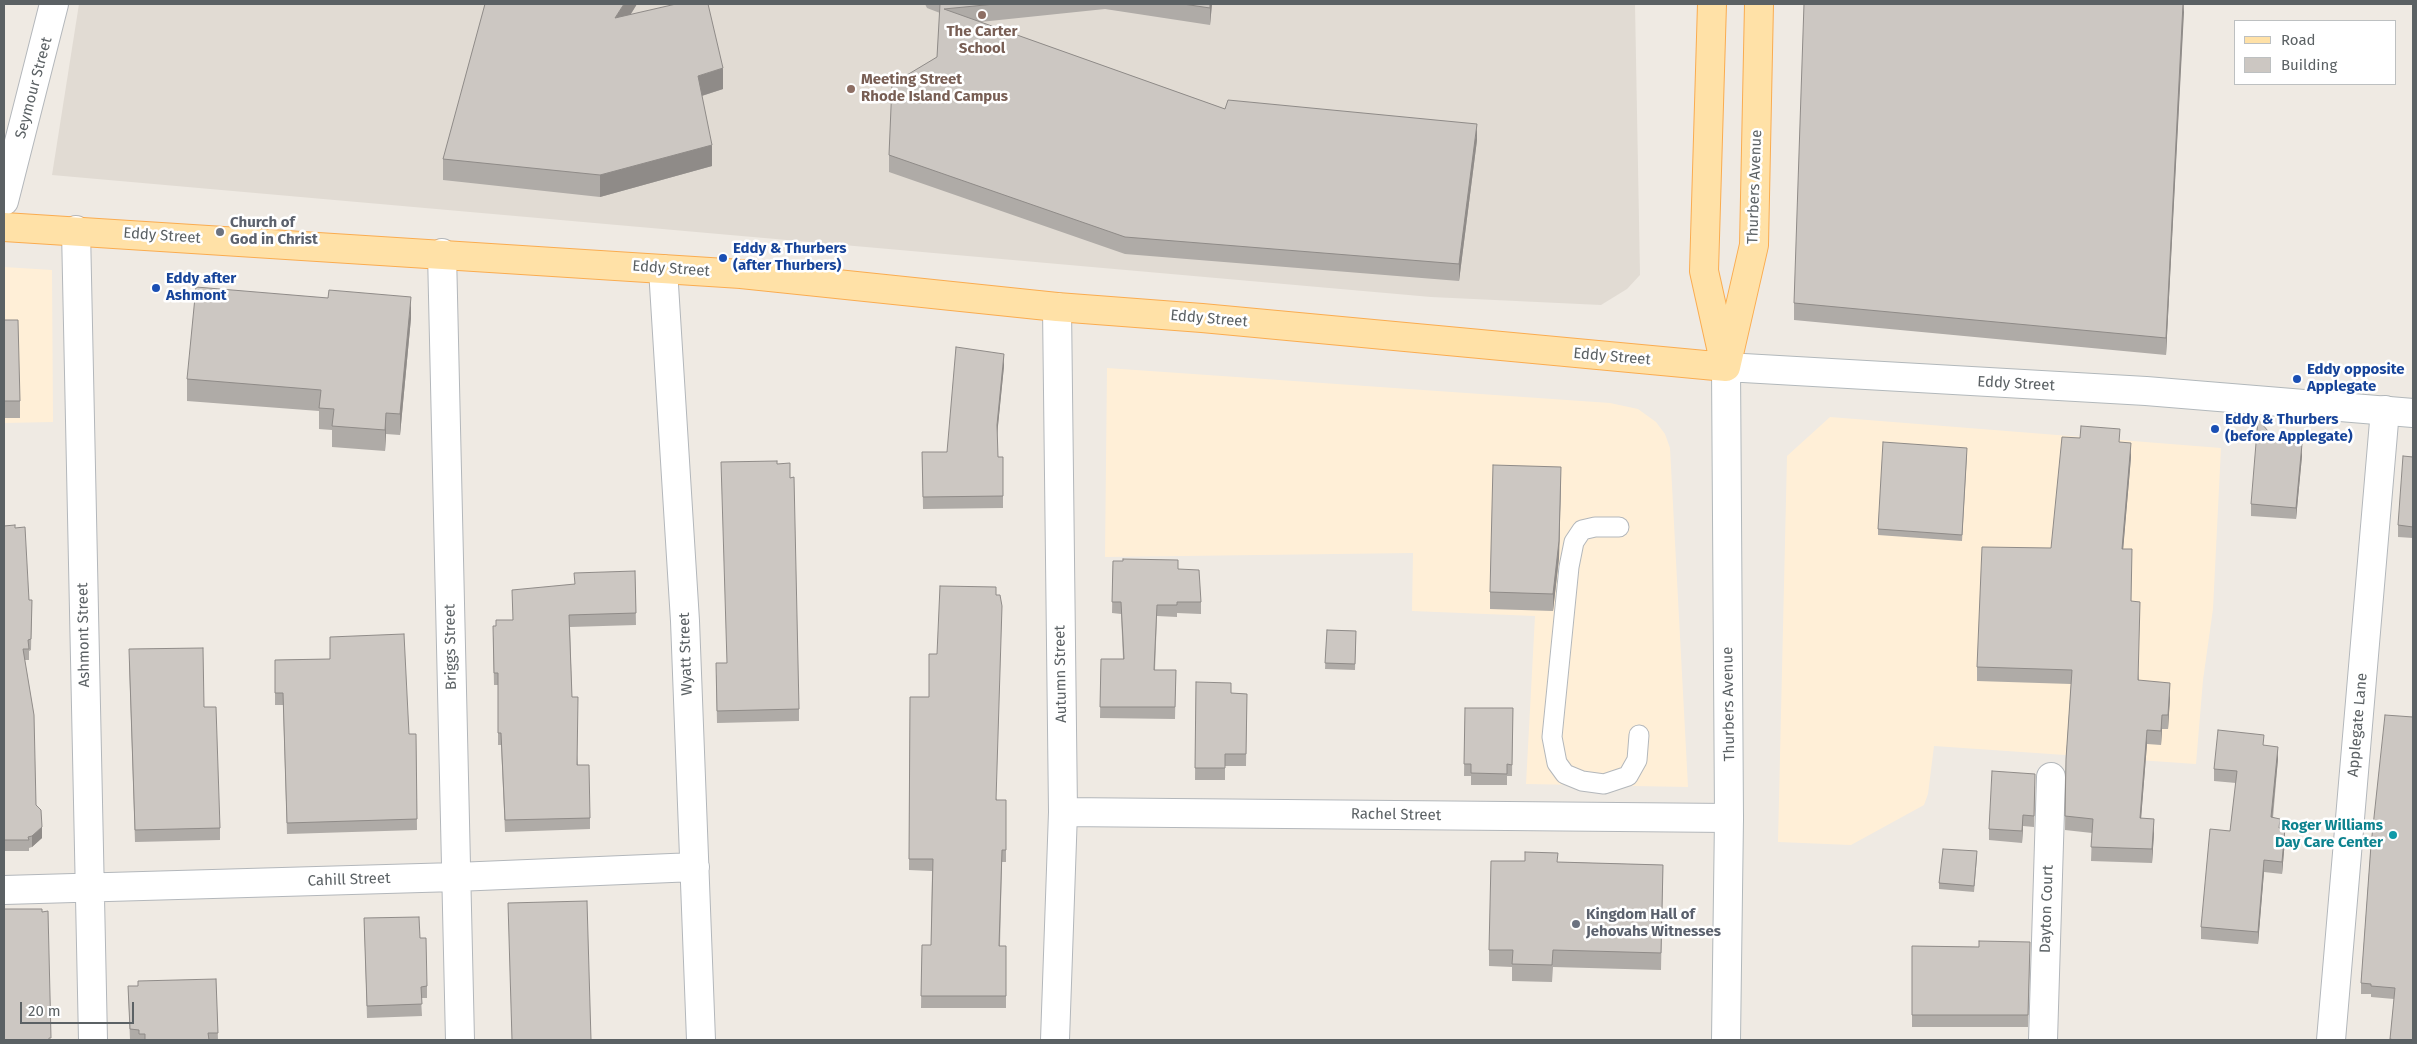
<!DOCTYPE html>
<style>
body{margin:0}
#map{position:relative;width:2417px;height:1044px;overflow:hidden;background:#efeae3;font-family:"Fira Sans",sans-serif}
canvas{display:block}
.frame{position:absolute;inset:0;border:5px solid #5b6164;pointer-events:none}
.legend{position:absolute;left:2234px;top:20px;width:162px;height:65px;box-sizing:border-box;background:#fff;border:1px solid #bdc0c1;margin:0;padding:6px 9px;list-style:none;font-size:15px;color:#5b6164}
.legend li{display:flex;align-items:center;gap:10px;height:25px}
.legend b{width:25px;border:1px solid #bdc0c1}
.scale{position:absolute;left:20px;top:1002px;width:114px;height:22px;box-sizing:border-box;border:2px solid #5b6164;border-top:0;padding-left:6px;font-size:15px;line-height:18px;white-space:nowrap;color:#5b6164;-webkit-text-stroke:4px #fff;paint-order:stroke}
</style>
<div id="map">
<canvas width="2417" height="1044"></canvas>
<div class="frame"></div>
<ul class="legend">
<li><b style="height:6px;background:#ffe1a7"></b>Road</li>
<li><b style="height:14px;background:#ccc7c2"></b>Building</li>
</ul>
<div class="scale">20 m</div>
</div>
<script>
const g = document.querySelector('canvas').getContext('2d');
g.lineJoin = 'round';
function paint(path, color) { g.fillStyle = color; g.fill(path, 'evenodd'); }
const toPath = rows => new Path2D(rows.map(r => 'M' + r).join(''));
function trace(path, color, width, dash) { g.strokeStyle = color; g.lineWidth = width; g.lineCap = dash ? 'butt' : 'round'; g.setLineDash(dash || []); g.stroke(path); }
function write(font, color, halo, rows, align = 'center') {
  g.font = font + ' "Fira Sans",sans-serif'; g.lineWidth = 5; g.setLineDash([]); g.textBaseline = 'middle'; g.strokeStyle = halo; g.fillStyle = color; for (const [text, x, y, turn = 0] of rows) {
    g.save(); g.translate(x, y); g.rotate((+turn || 0) * Math.PI / 180); g.textAlign = isNaN(turn) ? turn : align; if (halo) g.strokeText(text, 0, 0); g.fillText(text, 0, 0); g.restore();
  }
}
paint(toPath([
 [4,267,52,270,53,422,4,423],
 [1107,368,1610,403,1638,409,1656,422,1665,434,1670,448,1688,787,1526,784,1535,616,1412,611,1413,553,1105,557],
 [1830,417,2221,448,2213,609,2203,680,2196,764,1934,746,1928,794,1924,805,1851,845,1778,842,1787,456]
]), '#ffefd7');
paint(toPath([
 [79,4,1635,4,1640,275,1627,289,1601,305,1431,297,52,175]
]), '#e1dbd3');
const lane = toPath([
 [1619,527,1595,527,1582,530,1574,542,1569,567,1552,737,1557,763,1565,774,1582,781,1604,784,1628,776,1637,760,1639,735]
]);
const street = toPath([
 [4,201,54,4],
 [76,230,93,1040],
 [442,253,460,1040],
 [663,269,685,621,701,1040],
 [1063,812,1729,818],
 [4,890,456,877,695,867],
 [1055,1040,1063,812,1057,307],
 [2043,1040,2051,777],
 [2331,1040,2385,410]
]);
const secondary = toPath([
 [1726,1040,1729,818,1726,367,2146,391,2413,413]
]);
const primary = toPath([
 [1712,4,1704,271,1724,361],
 [4,227,741,274,1057,307,1202,318,1726,367],
 [1726,367,1754,245,1759,4]
]);
trace(lane, '#b3b7bb', 21);
trace(street, '#b3b7bb', 30);
trace(secondary, '#b2b8bb', 30);
trace(primary, '#faac50', 30);
trace(lane, '#fff', 19);
trace(street, '#fff', 28);
trace(secondary, '#fff', 28);
trace(primary, '#ffe1a7', 28);
paint(toPath([
 [637,4,631,14,723,89,702,96,712,166,600,197,443,180,443,159],
 [925,4,1212,4,1210,25,1105,9,980,22,1225,109,1477,140,1459,281,1125,254,889,172,889,155,937,57,940,13,927,8],
 [2184,4,2166,355,1794,320,1794,303],
 [411,318,400,435,386,434,385,451,332,447,332,430,319,429,319,411,187,401,187,379],
 [4,320,20,401,20,418,4,418],
 [1004,366,997,434,998,457,1003,457,1003,508,923,509,922,452,947,452],
 [2120,442,2131,457,2123,549,2131,601,2139,680,2170,697,2168,729,2162,729,2161,745,2147,744,2141,818,2154,833,2152,863,2091,861,2092,833,2065,830,2066,759,2071,684,1977,681,1977,667],
 [2277,442,2302,456,2296,519,2251,516,2251,504],
 [1967,454,1962,541,1878,535,1878,529],
 [2413,457,2413,538,2398,537,2398,525],
 [1561,484,1559,558,1553,611,1490,609,1490,592],
 [4,526,15,528,29,600,32,600,31,650,29,651,29,660,24,660,36,805,42,838,32,847,29,848,29,851,4,851],
 [1113,561,1178,569,1201,602,1201,614,1177,613,1177,617,1157,616,1155,670,1176,670,1175,719,1100,718,1101,659,1123,659,1121,614,1112,613],
 [635,571,636,625,570,627,572,697,578,765,590,818,590,829,505,832,501,745,498,745,498,685,494,685,493,638,496,626,513,620,574,584],
 [1327,630,1356,631,1355,670,1325,669],
 [330,637,409,734,416,734,417,830,287,834,283,705,275,705,275,660,330,659],
 [937,654,997,800,1006,800,1006,862,1002,862,1000,946,1006,946,1006,1008,921,1008,922,945,931,945,932,871,909,870,910,697,929,697],
 [129,661,204,707,220,828,220,840,135,842],
 [716,675,799,709,799,721,717,723],
 [1196,682,1231,693,1247,694,1246,766,1225,766,1225,780,1195,780],
 [1465,708,1513,708,1512,776,1507,776,1507,785,1471,785,1471,776,1464,776],
 [2264,745,2278,759,2273,818,2280,828,2285,840,2282,874,2264,872,2258,944,2201,939,2201,927,2230,831,2236,783,2214,781,2214,769],
 [2035,786,2034,827,2023,826,2022,843,1989,840,1989,829],
 [2371,845,2413,1040,2390,1040,2394,999,2371,997,2371,994,2361,994,2361,983],
 [1977,857,1974,892,1939,889,1939,883],
 [1558,862,1663,865,1661,970,1553,967,1552,982,1512,981,1512,967,1489,966,1489,950],
 [364,918,420,938,427,986,427,998,421,998,422,1016,367,1018],
 [1912,946,1979,947,2030,954,2028,1027,1912,1027],
 [216,979,218,1040,130,1040,128,986,138,986]
]), '#afaba7');
paint(toPath([
 [624,4,637,4,615,39,615,18],
 [1210,4,1212,4,1210,25],
 [2183,4,2184,12,2166,355,2166,338],
 [723,68,723,89,698,97,698,76],
 [1477,124,1477,140,1459,281,1459,264],
 [712,145,712,166,600,197,600,175],
 [411,297,411,318,400,435,400,414],
 [1004,354,1004,366,997,436,997,425],
 [386,413,386,434,385,451,385,430],
 [2131,443,2131,457,2122,563,2122,549],
 [2302,444,2302,456,2296,519,2296,508],
 [1561,467,1559,558,1553,611,1553,594],
 [2170,683,2170,697,2168,729,2168,715],
 [2162,715,2162,729,2161,745,2161,731],
 [2147,730,2147,744,2140,832,2140,818],
 [2278,747,2278,759,2271,829,2271,817],
 [2023,815,2023,826,2022,843,2022,831],
 [2154,819,2154,833,2152,863,2152,849],
 [42,827,42,838,32,847,32,836],
 [2285,828,2285,840,2282,874,2282,862],
 [2264,860,2264,872,2258,944,2258,932]
]), '#8f8b88');
const building = toPath([
 [485,4,624,4,615,18,676,4,708,4,723,68,698,76,712,145,600,175,443,159,485,4],
 [940,4,995,4,944,9,1225,109,1228,100,1477,124,1459,264,1125,237,889,155,892,84,937,57,940,4],
 [1183,4,1210,4,1210,8,1183,4],
 [1804,4,2183,4,2166,338,1794,303,1804,4],
 [196,287,328,298,329,290,411,297,400,414,386,413,385,430,332,426,334,409,319,408,321,390,187,379,196,287],
 [4,320,18,320,20,401,4,401,4,320],
 [956,347,1004,354,997,425,998,457,1003,457,1003,496,923,497,922,452,947,452,956,347],
 [2258,419,2277,442,2302,444,2296,508,2251,504,2258,419],
 [2081,426,2120,429,2119,442,2131,443,2122,549,2132,549,2131,601,2140,602,2138,680,2170,683,2168,715,2162,715,2161,731,2147,730,2140,818,2154,819,2152,849,2091,847,2093,819,2065,816,2066,759,2072,670,1977,667,1982,547,2051,548,2062,437,2080,438,2081,426],
 [1883,442,1967,448,1962,535,1878,529,1883,442],
 [2403,456,2413,457,2413,527,2398,525,2403,456],
 [777,461,777,464,790,463,790,478,794,477,799,709,717,711,716,663,727,663,721,462,777,461],
 [1493,465,1561,467,1559,541,1553,594,1490,592,1493,465],
 [15,525,15,528,25,527,29,600,32,600,31,639,28,640,29,649,23,649,34,715,36,805,41,810,42,827,32,836,28,837,29,840,4,840,4,526,15,525],
 [1123,559,1178,560,1178,569,1199,570,1201,602,1177,602,1177,605,1157,605,1154,670,1176,670,1175,707,1100,707,1101,659,1124,659,1121,602,1112,602,1113,561,1123,561,1123,559],
 [635,571,636,613,569,615,572,697,578,697,577,765,589,765,590,818,505,820,501,733,498,733,498,673,494,673,493,626,496,626,496,620,513,620,512,590,575,584,574,573,635,571],
 [940,586,996,587,996,595,1000,595,1002,606,996,800,1006,800,1006,850,1002,850,999,946,1006,946,1006,996,921,996,922,945,931,945,933,859,909,859,910,697,929,697,929,654,937,654,940,586],
 [1327,630,1356,631,1355,664,1325,663,1327,630],
 [404,634,409,734,416,734,417,819,287,823,283,693,275,693,275,660,330,659,330,637,404,634],
 [203,648,204,707,216,707,220,828,135,830,129,649,203,648],
 [1196,682,1231,683,1231,693,1247,694,1246,754,1225,754,1225,768,1195,768,1196,682],
 [1465,708,1513,708,1512,765,1507,764,1507,774,1471,773,1471,764,1464,764,1465,708],
 [2385,715,2413,717,2413,1040,2394,1040,2390,1039,2395,988,2371,986,2371,984,2361,983,2371,845,2385,715],
 [2218,730,2264,735,2263,745,2278,747,2271,817,2280,819,2279,828,2285,828,2282,862,2264,860,2258,932,2201,927,2210,829,2230,831,2237,771,2214,769,2218,730],
 [1992,771,2035,774,2034,816,2023,815,2022,831,1989,829,1992,771],
 [1943,849,1977,851,1974,886,1939,883,1943,849],
 [1525,852,1558,853,1557,862,1663,865,1661,953,1553,950,1552,965,1512,964,1513,950,1489,950,1491,861,1525,861,1525,852],
 [587,901,591,1040,512,1040,508,903,587,901],
 [4,909,42,909,42,912,48,911,51,1038,49,1038,49,1040,4,1040,4,909],
 [419,917,420,938,426,938,427,986,421,987,422,1004,367,1006,364,918,419,917],
 [1979,941,2030,942,2028,1015,1912,1015,1912,946,1979,947,1979,941],
 [216,979,218,1033,208,1033,209,1040,145,1040,145,1034,139,1034,139,1030,130,1029,128,986,138,986,138,981,216,979]
]);
paint(building, '#ccc7c2');
trace(building, '#8f8b88', 1);
for (const [x, y, r, color] of [
 [982,15,5,"#8d6e63"],
 [851,89,5,"#8d6e63"],
 [220,232,5,"#6b7280"],
 [723,258,5,"#1a4fb4"],
 [156,288,5,"#1a4fb4"],
 [2297,379,5,"#1a4fb4"],
 [2215,429,5,"#1a4fb4"],
 [2393,835,5,"#0f9aa8"],
 [1576,924,5,"#6b7280"]
]) { const dot = new Path2D(); dot.arc(x, y, r, 0, 2 * Math.PI); g.fillStyle = color; g.fill(dot); trace(dot, '#fff', 2); }
write('bold 15px', '#785e54', '#fff', [
 ["The Carter",982,32],
 ["School",982,49],
 ["Meeting Street",861,80,"left"],
 ["Rhode Island Campus",861,97,"left"]
]);
write('15px', '#5b6164', '#fff', [
 ["Seymour Street",34,88,-75],
 ["Thurbers Avenue",1755,187,-88],
 ["Eddy Street",162,236,4],
 ["Eddy Street",671,269,4],
 ["Eddy Street",1209,319,5],
 ["Eddy Street",1612,357,5],
 ["Eddy Street",2016,384,3],
 ["Ashmont Street",84,635,-91],
 ["Briggs Street",451,647,-91],
 ["Wyatt Street",686,654,-92],
 ["Autumn Street",1061,674,-91],
 ["Thurbers Avenue",1729,704,-91],
 ["Applegate Lane",2358,725,-85],
 ["Rachel Street",1396,815,1],
 ["Cahill Street",349,880,-2],
 ["Dayton Court",2047,909,-88]
]);
write('bold 15px', '#5b616d', '#fff', [
 ["Church of",230,223],
 ["God in Christ",230,240],
 ["Kingdom Hall of",1586,915],
 ["Jehovahs Witnesses",1586,932]
], 'left');
write('bold 15px', '#164399', '#fff', [
 ["Eddy & Thurbers",733,249],
 ["(after Thurbers)",733,266],
 ["Eddy after",166,279],
 ["Ashmont",166,296],
 ["Eddy opposite",2307,370],
 ["Applegate",2307,387],
 ["Eddy & Thurbers",2225,420],
 ["(before Applegate)",2225,437]
], 'left');
write('bold 15px', '#0d838f', '#fff', [
 ["Roger Williams",2383,826],
 ["Day Care Center",2383,843]
], 'right');
</script>
